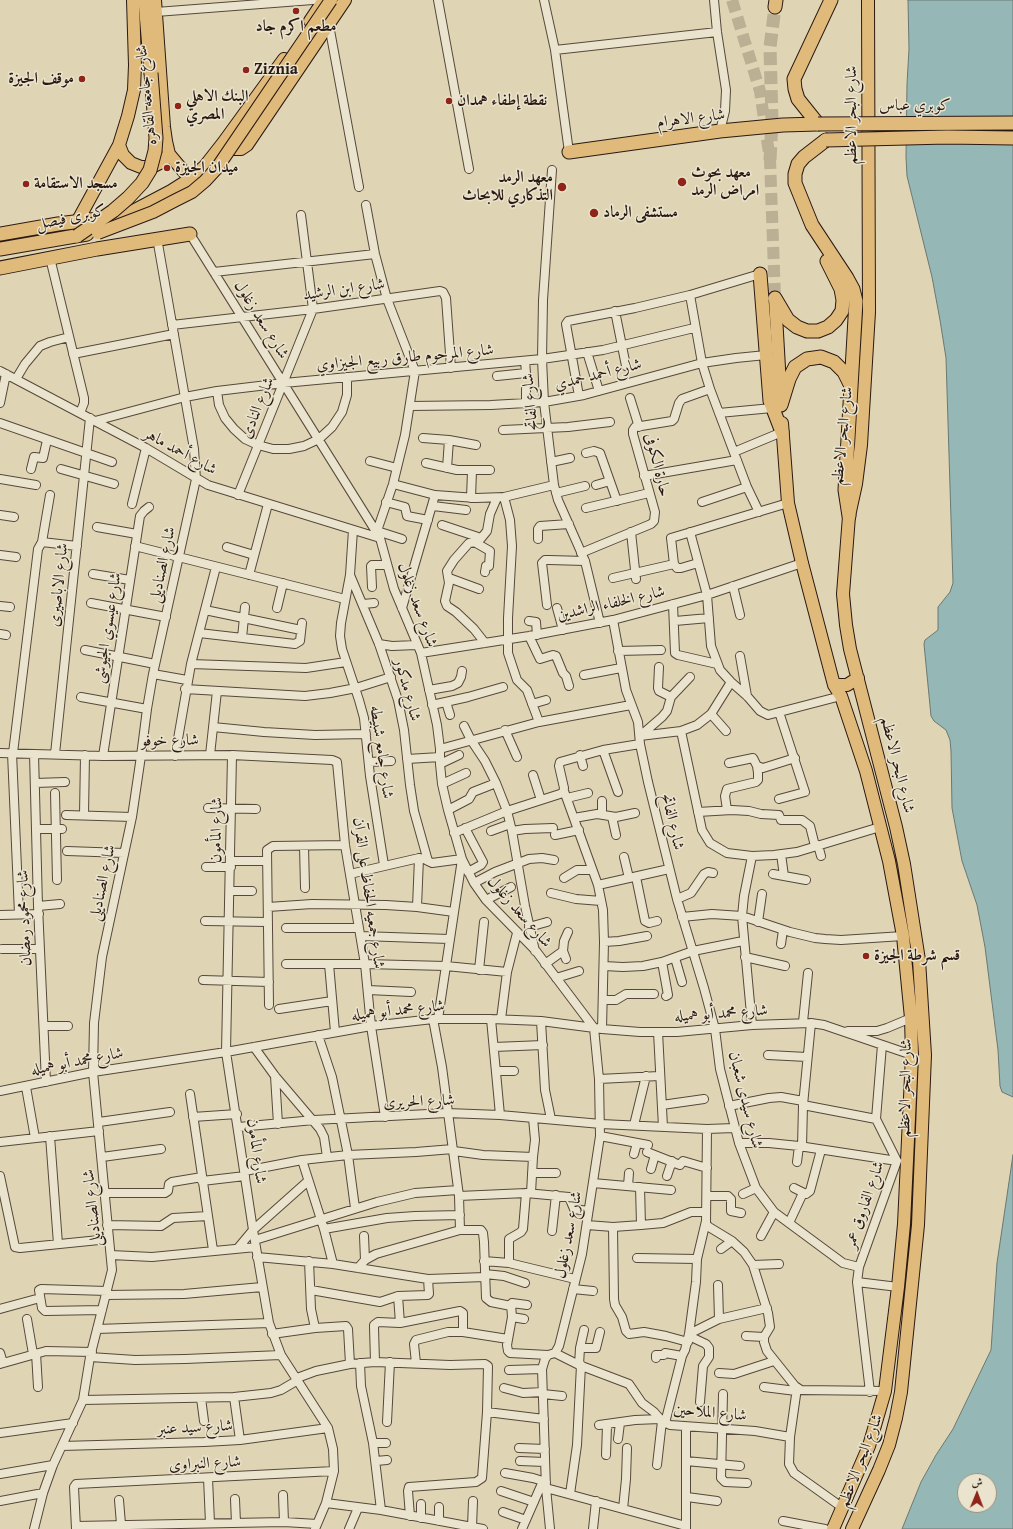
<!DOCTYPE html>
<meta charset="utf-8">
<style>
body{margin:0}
#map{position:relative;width:1013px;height:1529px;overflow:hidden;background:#dfd5b4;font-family:"Gentium Book Plus",Amiri,serif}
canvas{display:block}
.north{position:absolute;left:957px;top:1473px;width:40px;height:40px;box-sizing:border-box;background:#eae4ce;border:1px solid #9d9383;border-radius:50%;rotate:1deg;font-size:11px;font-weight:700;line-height:16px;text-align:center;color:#2a1913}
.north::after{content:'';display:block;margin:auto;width:14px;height:18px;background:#8f2418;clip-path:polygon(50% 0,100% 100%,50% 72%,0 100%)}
</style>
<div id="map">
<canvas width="1013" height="1529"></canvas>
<div class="north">ش</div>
</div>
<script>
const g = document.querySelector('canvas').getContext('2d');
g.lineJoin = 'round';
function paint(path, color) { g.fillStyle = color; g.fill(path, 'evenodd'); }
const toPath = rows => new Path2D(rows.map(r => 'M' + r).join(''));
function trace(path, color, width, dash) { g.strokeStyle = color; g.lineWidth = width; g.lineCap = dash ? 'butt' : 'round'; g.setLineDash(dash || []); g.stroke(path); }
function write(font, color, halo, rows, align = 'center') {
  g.font = font + ' "Gentium Book Plus",Amiri,serif'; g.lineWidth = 3; g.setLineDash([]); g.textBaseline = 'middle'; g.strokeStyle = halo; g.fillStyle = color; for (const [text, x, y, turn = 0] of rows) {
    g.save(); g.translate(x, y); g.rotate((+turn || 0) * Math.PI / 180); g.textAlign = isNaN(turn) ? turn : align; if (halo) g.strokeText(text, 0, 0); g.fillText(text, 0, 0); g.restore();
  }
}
const water = toPath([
 [908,0,1013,0,1013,1097,1002,1092,1000,1086,998,1050,985,947,977,905,962,861,952,808,951,751,950,740,946,730,934,721,931,716,924,644,925,640,938,630,938,607,950,592,953,583,946,358,940,320,932,277,907,176,906,157,907,84,909,49,908,0],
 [1013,1155,1013,1529,902,1529,921,1482,936,1455,953,1429,991,1350,997,1263,1013,1155],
 [965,1481,989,1481,989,1505,965,1505,965,1481]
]);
paint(water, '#95b7b5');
trace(water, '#6a7874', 1);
trace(toPath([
 [732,0,760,91,770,160,775,298]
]), '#bbaf94', 12, [12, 6]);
trace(toPath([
 [770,160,772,121,770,47,775,7]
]), '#bbaf94', 13, [13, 6]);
const minor = toPath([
 [438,0,469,169],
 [544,0,555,50,569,152],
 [714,0,717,32,726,90,725,111,720,131],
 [156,12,313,0],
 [329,25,359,187],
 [555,50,717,32],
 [552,170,543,300,542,359,544,402,554,485,558,500,585,561,600,623],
 [366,205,375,254,387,299,415,371,405,435,393,484,377,531,402,539],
 [190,234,380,538,394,589,421,653,437,725,440,749,440,764,442,784,448,810,462,859,474,883,486,900,536,951,594,1028,599,1079,600,1136,582,1254,559,1346,555,1353,548,1355,545,1359,542,1369,546,1488,550,1529],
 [50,258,84,398,84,403,80,413],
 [214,272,375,254],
 [690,295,702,363,710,389,747,487,759,512],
 [615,311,626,366],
 [172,325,313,309,440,291,443,292,446,298,451,368],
 [587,352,599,391],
 [73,354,174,334],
 [0,371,146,448,208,485,380,538],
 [497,376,526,373,525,361],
 [16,379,25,364,40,346,50,342,69,337],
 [526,389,526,404],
 [217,391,219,405,225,418,234,429,245,439,258,445,273,449,289,449,304,446,319,439,332,427,342,412,347,395,347,377],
 [579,396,566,324,568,321,635,308,690,295,760,274],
 [630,398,639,427],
 [0,403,6,374],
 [410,406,491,405,544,402,584,395,702,363,736,358,766,355],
 [719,413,772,408],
 [95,421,185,397,217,391,284,383,542,359,603,350,694,328],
 [0,423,112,462],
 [503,430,568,427,610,422],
 [423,438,449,440,476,445],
 [734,452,782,432],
 [586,453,594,451,600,453,617,501],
 [370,461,397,468],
 [551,462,570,458],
 [426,463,457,470,490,470],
 [447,468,449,440],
 [31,469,34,457,43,458,47,440],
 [61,469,114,484],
 [644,476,737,460],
 [0,479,36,485],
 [393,484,435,495,476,498,504,497,554,485],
 [596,485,610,481],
 [556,493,585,486],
 [238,495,313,309,301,215],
 [504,497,510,520,512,546,508,618,508,653,517,680,527,690,539,722],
 [471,498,472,471],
 [386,502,405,507,407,516,428,520],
 [702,502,747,487],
 [132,504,146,448],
 [433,506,466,510],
 [586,508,649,493],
 [0,515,14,517],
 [442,525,481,538],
 [97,527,137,534],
 [353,530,350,575,379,644,398,700,404,730,410,785,414,811,428,861],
 [631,532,636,579],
 [690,532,707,595,711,646,720,670,731,682,747,696,760,711,768,715,841,696],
 [538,539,538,529,540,526,569,524],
 [42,542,50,495],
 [42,542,77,546],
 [476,543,490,551,489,566,486,566,485,572],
 [135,546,345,599],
 [227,547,254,555],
 [581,553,651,524,654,521,655,512,633,434,633,430,635,427,672,421,674,419,679,403,682,399,710,389],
 [0,555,16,557],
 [674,564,677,568,681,568,698,563],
 [93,574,130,580],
 [249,575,268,504],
 [350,575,341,623,340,636,342,649,359,700,364,718,370,776,384,865],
 [449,578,479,589],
 [613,578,674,564,671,538,788,503],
 [733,586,740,615],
 [372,587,371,566,372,565,387,565],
 [91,603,166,617],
 [363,604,374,603],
 [673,604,675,653,678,655,717,664],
 [547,605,542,563,545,560,549,560,585,561],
 [0,606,10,607],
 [277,608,283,583],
 [402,608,435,495],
 [557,608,563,630],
 [205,610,301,630],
 [613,620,626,690,638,722,640,744,648,782,677,899,704,988,715,1029,720,1069,739,1143,756,1188,774,1212,843,1263,859,1267],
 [529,621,536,622,537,635],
 [675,621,709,618],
 [199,633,295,644,300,641,302,623],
 [0,634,6,635],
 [529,636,540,659,553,655,556,656,563,673,566,676,569,686],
 [242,638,245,607],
 [485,643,474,629,456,612,447,606,445,601,449,583,447,571,454,560,469,543,478,542,487,531,490,514,497,498],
 [379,644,392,646,417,645],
 [85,650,155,664],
 [618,651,661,650],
 [421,653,529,636,613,620,707,595,802,563],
 [740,656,747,696],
 [191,664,306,668,346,662],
 [659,667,658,688,659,691,671,697],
 [153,674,187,680],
 [584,675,621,668],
 [185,689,305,696,330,693,356,688,391,677],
 [429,690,452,686,458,683,461,677,462,671],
 [81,697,147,709],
 [446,702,450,715],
 [532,704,546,700],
 [432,705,468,697,503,687],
 [779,712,805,792,779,799],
 [711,714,726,731],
 [464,726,471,740,485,761,496,783,507,811,512,831,525,906,535,951],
 [213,727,264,732,315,735,366,734],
 [505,730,517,757],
 [681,731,702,830,710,843,727,853,752,856,774,855,797,852,880,827],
 [640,736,681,731,697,725,711,714,731,682],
 [640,736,662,717,667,711,671,697,690,677],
 [440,749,539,722,631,705],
 [603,750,618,792],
 [0,753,103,756,232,755,332,760,337,762,345,845,365,964,371,1026,385,1117],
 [12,753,19,914],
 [13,753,38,549,42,542],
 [34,754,38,906,46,1082],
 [55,754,90,418],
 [210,755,217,691],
 [232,755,226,1052,253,1230,269,1323,281,1355,328,1428,333,1449,334,1471,326,1503,315,1529],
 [580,755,583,766],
 [103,756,140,516,144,511,149,507],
 [175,756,191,664,216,567],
 [407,759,440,757],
 [369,762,391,761],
 [729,763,753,758,757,766,763,768,795,758],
 [440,764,459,755],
 [533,775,541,800],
 [35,783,65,782],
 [442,784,466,773],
 [564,791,598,885,603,910,604,942,602,1029],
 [55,793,57,880],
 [567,798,588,793],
 [208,808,256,809],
 [448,810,469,799,473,792,496,783],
 [727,810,725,796,727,789,756,782,758,780,758,773,757,766],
 [698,812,732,810,749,811,761,814,779,815,781,820,802,820,810,826,815,846],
 [602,814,602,801],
 [66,815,132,817],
 [84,815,85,755],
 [612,817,616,835],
 [574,818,597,814,616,817,635,813],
 [465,828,483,862,481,865,468,872],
 [36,829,62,829],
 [491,831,510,824],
 [512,831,525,829,553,828],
 [454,833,507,811,563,793,564,788,559,766,560,762,603,750,640,744],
 [555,835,579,830],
 [818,845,821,856],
 [304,846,305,888],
 [67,851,124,853],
 [781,854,784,876],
 [624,857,629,878],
 [231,861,267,861],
 [206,867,231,867],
 [350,874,419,858,424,859,432,863,462,859,438,1019],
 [773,874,806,880],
 [636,877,645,921,649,923,657,921],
 [564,878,577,870,592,870],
 [474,883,495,872,529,859,542,858,554,860],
 [598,885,669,869],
 [230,891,252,891],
 [551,893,576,899,601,901],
 [677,899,691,893,704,874,708,872,713,873],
 [486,900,511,887],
 [38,906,60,904],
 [268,907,312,904,386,905,417,907,454,912],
 [417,907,419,858],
 [0,915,39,914],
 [682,917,712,914,742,916,790,932,815,938,825,939,841,940,903,936],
 [205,921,268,922],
 [758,922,762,894],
 [529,927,547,922],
 [286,928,359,928],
 [361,936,449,939],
 [604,942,619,941,647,936],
 [781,944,783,930],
 [2,949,40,949],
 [745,957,785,966],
 [675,958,682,982],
 [566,959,563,951,564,941,568,932],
 [662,962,668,995,666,996],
 [286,964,365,964,446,966,507,972],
 [329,964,335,1032],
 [545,964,563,951],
 [604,966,623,967,643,966,662,962,693,951,743,941],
 [479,970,484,922],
 [556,978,579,971],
 [203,980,269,982],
 [368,990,411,992],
 [603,1000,616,1000,626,994,654,994],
 [269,1005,267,850,273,846,345,845],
 [279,1009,332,1001],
 [433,1019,442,1067,459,1196,460,1230],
 [491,1019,500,1115],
 [501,1019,507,972,517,933],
 [541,1021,545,1090,551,1119],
 [803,1022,808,973],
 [752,1025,742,916,744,896,752,856],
 [44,1026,68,1026],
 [848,1031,877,1031,887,1028,911,1018],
 [658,1032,663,1127],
 [318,1035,332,1077,348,1155,355,1208],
 [254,1047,275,1076,320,1129,324,1137,327,1157],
 [494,1047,543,1045],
 [768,1055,807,1057],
 [496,1071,514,1071],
 [275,1076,278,1124],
 [599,1079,659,1076],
 [26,1087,35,1138],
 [0,1091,93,1072,226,1052,371,1026,433,1019,491,1019,541,1021,602,1029,640,1032,677,1032,752,1025,811,1023,824,1025,912,1055],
 [190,1094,213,1250],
 [662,1105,704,1099],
 [803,1105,876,1119],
 [729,1106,769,1098,781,1097,803,1101],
 [193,1117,237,1114],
 [99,1122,170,1112],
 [634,1125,646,1076],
 [239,1127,314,1120,447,1113,500,1115,601,1124,707,1129,734,1128],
 [707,1129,706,1224,709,1227,732,1241,744,1252,753,1265,768,1313,770,1327,764,1337,764,1342,767,1351,795,1386,801,1390,885,1391],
 [50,1136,58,1244],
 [600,1136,648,1145],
 [0,1142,99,1131],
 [739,1143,769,1143,799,1146,897,1161],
 [802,1147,803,1105,811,1023],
 [454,1151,483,1155,533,1157],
 [647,1152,680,1165,683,1161,707,1168],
 [634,1154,637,1143],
 [102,1157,161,1149],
 [302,1160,324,1229,333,1264],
 [797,1162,799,1146],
 [651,1169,655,1155],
 [245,1171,302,1160,348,1155,416,1152,453,1149],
 [532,1173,556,1173],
 [0,1176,15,1247,20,1248,109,1239],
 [667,1176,672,1161],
 [202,1181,245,1176],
 [593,1183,671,1190],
 [628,1186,629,1173],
 [640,1187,641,1225],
 [794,1188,806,1194,810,1191,821,1150],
 [105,1193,165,1193,168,1191,169,1184,172,1182,202,1177],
 [531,1193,533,1157,535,1140,533,1118],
 [743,1194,756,1188],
 [459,1196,526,1193,569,1197,574,1209,588,1211],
 [707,1196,728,1196,731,1199,731,1211,741,1213],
 [789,1223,803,1193],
 [107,1225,161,1226,173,1218,208,1216],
 [587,1225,613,1227,641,1225,663,1223,691,1212,706,1212],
 [613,1227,614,1299,615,1305,622,1317,626,1331,629,1334,644,1332,666,1336,688,1342],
 [324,1229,387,1218,415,1216,460,1215],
 [552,1231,556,1195],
 [364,1236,365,1260],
 [761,1236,774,1212],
 [255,1240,377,1202,415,1193,458,1190],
 [238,1248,253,1230,308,1181],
 [721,1249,732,1241],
 [111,1255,152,1257,256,1247],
 [257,1257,333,1264,428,1279,485,1277],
 [637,1258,697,1259],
 [309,1261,311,1309,315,1328],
 [484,1261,509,1263,575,1279],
 [509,1263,509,1239,521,1232,523,1229,526,1193],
 [753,1265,779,1264],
 [358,1268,365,1260,376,1254,460,1230,481,1230,483,1233,484,1242,486,1298,491,1302,511,1306],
 [485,1274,504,1276,525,1283],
 [857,1282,898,1287],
 [718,1285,719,1319],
 [573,1289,593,1291],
 [311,1290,380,1302,398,1296,428,1295,429,1294,428,1279],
 [106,1295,184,1294,262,1287],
 [398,1296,400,1323],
 [527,1305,512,1303,511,1304,512,1317,507,1345,508,1351,510,1353,548,1355],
 [0,1309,40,1298],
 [102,1310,45,1311,42,1308,39,1290,41,1289,107,1291],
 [512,1317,524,1319],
 [27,1319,33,1354],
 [97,1329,269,1323],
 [272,1334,315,1328,346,1326,348,1329,350,1364],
 [689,1334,719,1319,767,1308],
 [689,1336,706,1344,709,1348,709,1357,703,1366,700,1402],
 [746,1336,764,1337],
 [580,1348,596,1348,600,1332],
 [0,1353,3,1363],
 [36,1353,38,1387],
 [555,1353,579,1365,629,1384,642,1403,654,1412,662,1421,670,1425,755,1431,790,1437],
 [90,1357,135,1360,185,1359,281,1355],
 [656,1358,656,1355,664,1355,665,1353,682,1356],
 [375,1362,374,1327,374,1325,378,1322,400,1323,460,1311,463,1313,463,1332],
 [360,1363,361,1386,373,1443,381,1510],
 [416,1363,414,1344,416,1340,448,1332,463,1332,508,1339],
 [0,1364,46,1351,92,1352],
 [579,1365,580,1348,584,1330],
 [509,1370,542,1369],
 [719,1373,734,1374,774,1361],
 [297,1378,316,1371,350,1364,375,1362,450,1365,485,1364,488,1366,487,1412,482,1478,476,1482,409,1487,408,1491,410,1516],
 [764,1387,796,1391],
 [504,1388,523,1393,543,1392],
 [797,1388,790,1437,789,1464,794,1473,843,1508],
 [870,1392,857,1282,859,1267,897,1161,876,1119,882,1045],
 [543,1394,562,1396],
 [723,1394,721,1478,725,1482,747,1483],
 [234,1397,240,1440],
 [201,1398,204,1421],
 [83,1400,234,1397,271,1393,281,1390,298,1380],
 [487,1412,544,1419],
 [387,1422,390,1362],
 [665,1423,682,1356,685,1350,689,1334,696,1282,697,1259,706,1221],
 [599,1425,635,1420,660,1419],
 [0,1433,73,1423],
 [618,1439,620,1423],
 [373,1443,386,1443],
 [62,1446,204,1442,240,1440,328,1428],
 [519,1448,545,1449],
 [606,1455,607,1425],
 [376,1461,387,1460],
 [520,1461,545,1462],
 [686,1461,740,1466],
 [657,1465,662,1421],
 [505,1473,533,1478,546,1482],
 [0,1474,53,1465],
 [208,1478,210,1523],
 [546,1488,686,1526],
 [501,1491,534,1502],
 [570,1494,577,1445,581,1365],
 [283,1495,284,1522],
 [687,1497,717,1501],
 [235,1499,236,1523],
 [119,1500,121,1524],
 [0,1501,43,1493],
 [326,1503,381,1510,483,1529],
 [421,1504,421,1518],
 [439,1507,439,1521],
 [623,1509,626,1479,627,1448],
 [503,1512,526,1520],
 [783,1521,825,1529],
 [76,1526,284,1522,317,1524],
 [472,1527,473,1501],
 [34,1529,43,1493,53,1465,83,1400,90,1357,112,1270,93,1072,94,1023,102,957,132,817,141,756,147,709,153,674,196,479,194,449,157,238],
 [76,1529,74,1487,76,1484,334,1471],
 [349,1529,358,1508],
 [522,1529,543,1481],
 [593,1529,596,1501],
 [686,1529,686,1427]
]);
const primary = toPath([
 [155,0,164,127,166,141,169,154,190,179],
 [310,21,324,0],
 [223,143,228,147,235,149,241,149,247,145,345,0],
 [119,145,123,155,131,163,141,167,152,167,162,162,169,154],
 [114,221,171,191,190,179,205,166,223,143,284,59],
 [77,222,119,145,128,116,134,90,135,65,133,0],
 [775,298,781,403],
 [782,423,788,503,802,563,834,685,841,696,866,771,889,861,903,936,911,1018,912,1055,904,1224,898,1287,885,1391,869,1446,833,1529],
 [834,685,847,685,858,678],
 [852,1529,879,1470,889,1445,896,1418,901,1392,918,1225,925,1055,919,960,904,864,896,827,850,649,846,625,843,594,849,516,856,484,861,445,869,312,868,0]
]);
const trunk = toPath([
 [145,0,151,73],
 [775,7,776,0],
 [818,124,798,99,795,89,794,79,831,0],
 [826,140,804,157,798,164,795,174,795,183,812,225,847,278,853,289,856,301,845,490,849,516],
 [569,152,720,131,783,125,818,124],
 [0,234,58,224,122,216],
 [0,249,87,234],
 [0,268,97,249,190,234],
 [760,274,770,401,782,432],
 [775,298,788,320,797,327,807,331,818,331,828,327,836,320,842,311,843,300,841,289,827,261],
 [781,405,789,379,795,367,807,359,821,357,834,362,844,372,851,386]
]);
trace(minor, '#57483b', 10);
trace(primary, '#2a1913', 14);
trace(trunk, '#2a1913', 15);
trace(minor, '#eae4ce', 8);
trace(primary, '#e0ba7a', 12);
trace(trunk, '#e0ba7a', 13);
const primaryBridge = toPath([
 [98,233,153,212,176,200,192,192,205,181,217,168,331,0]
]);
const trunkBridge = toPath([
 [818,124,1013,123],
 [826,140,947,137,1013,138],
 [77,236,113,211,128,198,142,183,150,170,155,151,156,138,151,73]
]);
trace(primaryBridge, '#2a1913', 14, []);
trace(trunkBridge, '#2a1913', 15, []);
trace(primaryBridge, '#e0ba7a', 12);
trace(trunkBridge, '#e0ba7a', 13);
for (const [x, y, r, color] of [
 [296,11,4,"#8f2418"],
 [246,70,4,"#8f2418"],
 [82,79,4,"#8f2418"],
 [449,101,4,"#8f2418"],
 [178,106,4,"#8f2418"],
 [167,168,4,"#8f2418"],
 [682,182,5,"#8f2418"],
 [26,184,4,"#8f2418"],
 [562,187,5,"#8f2418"],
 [594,213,5,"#8f2418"],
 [866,956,4,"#8f2418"]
]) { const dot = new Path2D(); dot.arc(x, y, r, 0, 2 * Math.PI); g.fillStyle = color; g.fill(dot); trace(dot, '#eae4ce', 1.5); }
write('bold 16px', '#2a1913', '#eae4ce', [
 ["مطعم اكرم جاد",296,27,"center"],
 ["Ziznia",254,70],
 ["موقف الجيزة",74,79,"right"],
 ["البنك الاهلي",186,97],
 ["المصري",186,115],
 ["نقطة إطفاء همدان",457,101],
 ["ميدان الجيزة",175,168],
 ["معهد بحوث",691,173],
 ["امراض الرمد",691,191],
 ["معهد الرمد",553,178,"right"],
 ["التذكاري للابحاث",553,196,"right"],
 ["مسجد الاستقامة",34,184],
 ["مستشفى الرماد",603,213],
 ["قسم شرطة الجيزة",874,956]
], 'left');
write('16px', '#2a1913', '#eae4ce', [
 ["شارع جامعه القاهره",147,95,-96],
 ["كوبري عباس",915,106],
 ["شارع البحر الاعظم",852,115,-90],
 ["شارع الاهرام",691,119,-7],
 ["كوبرى فيصل",71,218,-12],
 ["شارع ابن الرشيد",344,290,-8],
 ["شارع سعد زغلول",261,320,58],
 ["شارع المرحوم طارق ربيع الجيزاوي",405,358,-5],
 ["شارع أحمد حمدي",598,375,-14],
 ["شارع الفاتح",531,402,-95],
 ["شارع النادى",258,408,-68],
 ["شارع البحر الاعظم",843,436,-84],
 ["شارع أحمد ماهر",180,452,29],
 ["حارة الكوفى",657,465,76],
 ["شارع الصناديلى",163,565,-78],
 ["شارع الاباصيرى",59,585,-84],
 ["شارع الخلفاء الراشدين",611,604,-13],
 ["شارع سعد زغلول",417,605,70],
 ["شارع عيسوي الجيوشى",108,628,-81],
 ["شارع مدكور",407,690,75],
 ["شارع خوفو",170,741,-1],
 ["شارع جامع شبيطه",381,752,82],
 ["شارع البحر الاعظم",897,765,76],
 ["شارع الفاتح",672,822,77],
 ["شارع المأمون",217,830,-89],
 ["شارع الصناديلى",103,883,-78],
 ["شارع جمعيه الحفاظ على القرآن",368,893,82],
 ["شارع سعد زغلول",519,912,49],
 ["شارع محمود رمضان",25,918,-92],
 ["شارع محمد أبو هميله",398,1011,-6],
 ["شارع محمد أبو هميله",721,1014,-4],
 ["شارع محمد أبو هميله",77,1062,-11],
 ["شارع البحر الاعظم",906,1088,-89],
 ["شارع سيدى شعبان",745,1100,76],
 ["شارع الحريرى",419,1102,-2],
 ["شارع المأمون",256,1151,82],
 ["شارع الفاروق عمر",865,1205,-71],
 ["شارع الصناديلى",93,1208,-96],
 ["شارع سعد زغلول",569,1235,-79],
 ["شارع الملاحين",710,1413,5],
 ["شارع سيد عنبر",195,1428,-3],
 ["شارع البحر الاعظم",861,1461,-69],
 ["شارع النبراوى",205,1464,-3]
]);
</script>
